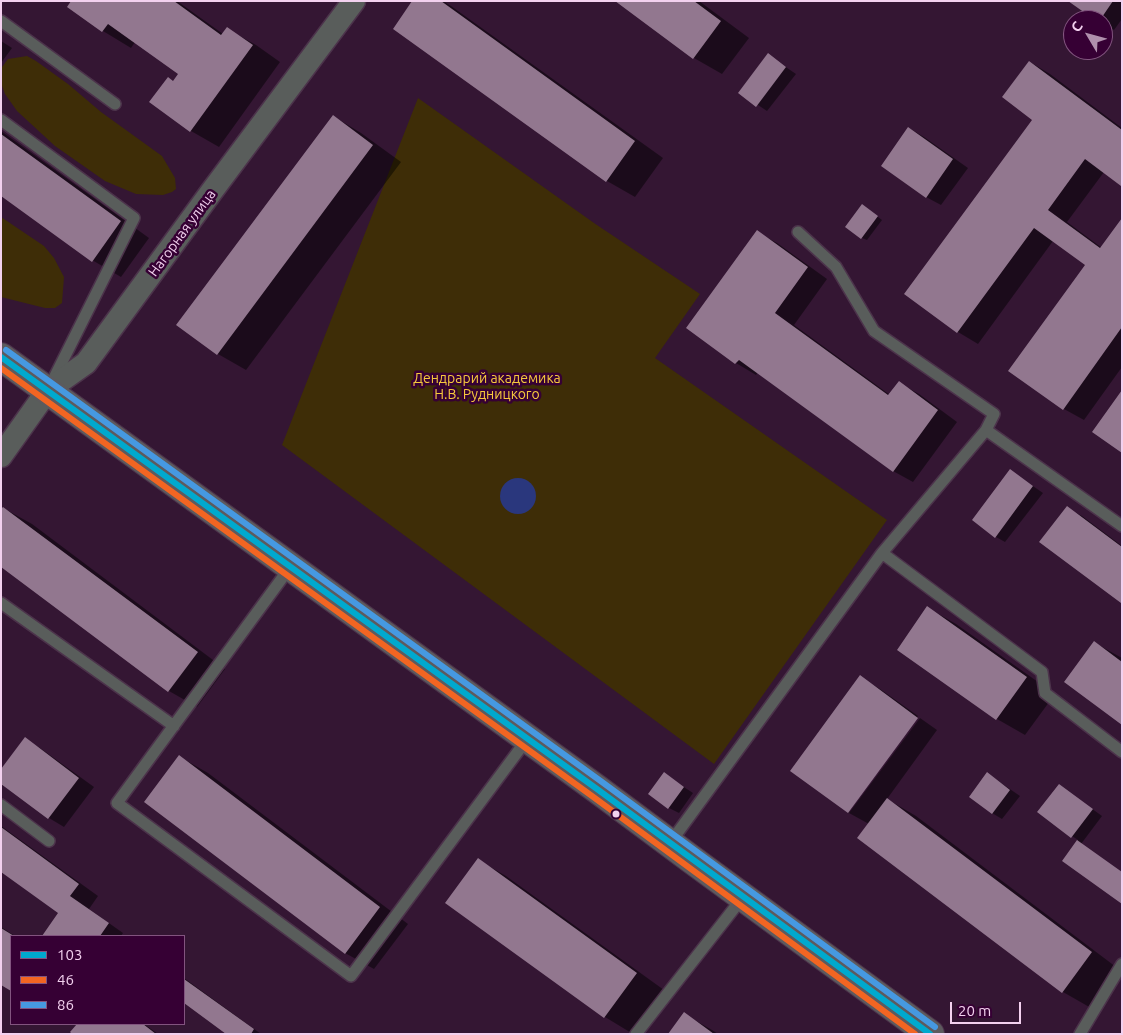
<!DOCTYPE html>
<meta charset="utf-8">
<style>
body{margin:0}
#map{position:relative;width:1123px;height:1035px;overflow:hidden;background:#341633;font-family:Ubuntu,sans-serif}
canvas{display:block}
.frame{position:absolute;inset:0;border:2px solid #f3d1ef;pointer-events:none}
.legend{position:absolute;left:10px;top:935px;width:175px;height:90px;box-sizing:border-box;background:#360034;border:1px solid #82547f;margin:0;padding:6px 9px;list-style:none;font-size:15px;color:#f3d1ef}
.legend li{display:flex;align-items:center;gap:10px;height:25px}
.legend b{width:25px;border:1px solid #82547f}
.north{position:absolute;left:1063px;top:10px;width:50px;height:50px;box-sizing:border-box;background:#360034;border:1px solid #82547f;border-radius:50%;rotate:307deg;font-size:14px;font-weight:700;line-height:20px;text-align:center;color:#f3d1ef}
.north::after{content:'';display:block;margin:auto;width:18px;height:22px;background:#b090ad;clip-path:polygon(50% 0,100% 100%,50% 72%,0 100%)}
.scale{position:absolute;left:950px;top:1002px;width:71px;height:22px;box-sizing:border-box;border:2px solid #f3d1ef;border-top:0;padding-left:6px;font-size:15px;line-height:18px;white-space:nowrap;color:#f3d1ef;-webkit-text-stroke:4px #360034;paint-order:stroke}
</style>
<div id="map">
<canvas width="1123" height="1035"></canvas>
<div class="frame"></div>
<ul class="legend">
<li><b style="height:6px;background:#00a9ce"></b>103</li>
<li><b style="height:6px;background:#f26522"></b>46</li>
<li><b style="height:6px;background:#4699e1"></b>86</li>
</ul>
<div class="north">С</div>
<div class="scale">20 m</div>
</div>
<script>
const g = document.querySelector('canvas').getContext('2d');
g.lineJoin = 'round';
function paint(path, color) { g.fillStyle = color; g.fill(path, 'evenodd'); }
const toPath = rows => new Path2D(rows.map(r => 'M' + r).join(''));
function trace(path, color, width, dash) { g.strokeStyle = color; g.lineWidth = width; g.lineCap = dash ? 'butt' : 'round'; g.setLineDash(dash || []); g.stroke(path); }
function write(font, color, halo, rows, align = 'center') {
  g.font = font + ' Ubuntu,sans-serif'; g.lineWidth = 5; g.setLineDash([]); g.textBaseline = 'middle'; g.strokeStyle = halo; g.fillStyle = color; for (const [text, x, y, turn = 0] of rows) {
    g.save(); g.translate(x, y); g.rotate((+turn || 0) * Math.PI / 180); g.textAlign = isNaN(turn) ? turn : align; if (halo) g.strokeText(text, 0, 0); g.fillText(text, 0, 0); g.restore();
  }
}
paint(toPath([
 [27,56,36,61,68,84,101,112,162,156,175,178,176,189,172,192,163,195,136,194,105,181,55,146,17,111,5,94,1,83,2,67,8,59],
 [418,98,594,223,700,294,655,358,887,520,714,764,282,445],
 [1,217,44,246,54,258,64,277,62,303,55,308,45,308,1,297]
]), '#3e2d07');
paint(toPath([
 '500 496a18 18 0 1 1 36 0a18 18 0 1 1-36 0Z'
]), '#2a377d');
paint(toPath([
 [73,1,177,1,223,34,227,29,256,45,280,62,219,147,191,131,151,102,174,82,180,74,135,42,131,48,103,31,69,7],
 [414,1,443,1,451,6,663,158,635,197,607,181],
 [617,1,699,1,749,38,722,74,694,58],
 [1071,1,1122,1,1122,19,1114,30,1103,24,1103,20,1097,20],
 [1,41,12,48,1,63],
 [768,55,796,74,767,111,740,93],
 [1030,62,1050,74,1122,128,1122,185,1104,172,1067,222,1102,248,1122,220,1122,367,1084,420,1064,409,1086,265,1053,241,978,344,958,332,906,294,1034,120],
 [333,116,361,133,401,162,246,370,218,354],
 [909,128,924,137,968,168,941,205,926,197],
 [1,131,149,238,121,277,92,260,1,195],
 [867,209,882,220,867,240,862,238],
 [757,232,777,243,827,279,794,325,890,395,899,383,919,394,957,422,913,482,893,471,758,372,756,375,736,363,687,328],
 [1011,471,1043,493,1005,542,996,537],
 [3,508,32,524,225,669,197,707,169,691],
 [1067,508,1082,516,1122,546,1122,602,1041,542],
 [928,608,956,624,1055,694,1025,735,997,719,898,649],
 [1095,643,1122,658,1122,723],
 [860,677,880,689,918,716,848,812],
 [920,718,937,730,887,799,916,816,1120,970,1091,1008,1063,992,869,824,849,813],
 [25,739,40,748,94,787,64,827,49,818,1,783],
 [180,757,208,773,408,924,374,969,345,953],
 [664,774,693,793,679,813,669,808],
 [988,774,1020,796,1002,819,992,813],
 [1059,785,1102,816,1081,844,1064,861,1078,840,1072,836],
 [1,826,98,896,89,909,123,933,121,936,44,936,60,913,1,870],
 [478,860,506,876,664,990,633,1034,605,1017,447,903],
 [1,927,15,936,11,936,11,990,1,983],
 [184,978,261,1034,229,1034,184,1001],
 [684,1014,712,1030,718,1034,669,1034],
 [78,1024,144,1024,158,1034,74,1034,72,1032]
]), '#0007');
paint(toPath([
 [71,1,174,1,221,35,227,27,253,45,190,132,149,102,168,77,173,81,178,74,108,24,102,32,67,7],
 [412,1,441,1,635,141,606,182,393,29],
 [615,1,694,1,721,21,693,59],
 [1068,1,1113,1,1100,20,1095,20],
 [768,53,786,67,756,107,738,93],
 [1029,61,1122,130,1121,186,1085,159,1048,210,1100,248,1122,218,1122,327,1063,410,1008,371,1085,265,1034,228,957,333,904,294,1032,120,1002,97],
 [333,115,373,145,217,355,176,325],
 [908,127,953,159,926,198,881,166],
 [1,134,121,221,92,262,1,196],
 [862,204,878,216,861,239,845,227],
 [757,230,808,267,775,313,888,395,899,381,938,410,893,472,739,360,735,364,686,328],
 [1122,390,1122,453,1092,432],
 [1010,469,1033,486,995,538,972,520],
 [1067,506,1122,547,1121,603,1039,542],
 [3,507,198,652,168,692,1,567,1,509],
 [927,606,1027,677,996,720,897,650],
 [1094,641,1122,662,1122,725,1064,682],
 [860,675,918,718,848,813,790,771],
 [25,737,79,778,48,819,1,784,1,769],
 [179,755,380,907,345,954,144,802],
 [664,772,684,787,668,809,648,794],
 [987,772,1010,790,992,814,969,797],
 [1059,784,1093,809,1071,838,1037,812],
 [887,798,1092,952,1062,993,857,838],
 [1,827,79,884,70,896,109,923,100,936,42,936,58,913,1,872],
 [1077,840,1122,872,1122,904,1062,861],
 [478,858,637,973,604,1018,445,903],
 [1,928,14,936,11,936,11,991,1,985],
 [184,979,254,1029,251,1034,226,1034,184,1003],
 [684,1012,714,1034,668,1034],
 [77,1024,143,1024,156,1034,72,1034,70,1032]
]), '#92778f');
const service = toPath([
 [1,21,115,104],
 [1,120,134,218,52,382],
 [798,232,836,267,874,331,994,414,986,430,882,553],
 [986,430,1122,526],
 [291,566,117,803,351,976,528,738],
 [1,603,174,726],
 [1,805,49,841],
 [670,843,882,553,1042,672,1045,693,1122,752],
 [636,1034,743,897],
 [1080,1034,1122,964]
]);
const minor = toPath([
 [1,456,48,390,86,363,212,191,354,1]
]);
const primary = toPath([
 [1,357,597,789,691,859,930,1034]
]);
trace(service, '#4c334b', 14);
trace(minor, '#4c334b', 25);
trace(primary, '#4c334b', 30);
trace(service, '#595d5b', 11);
trace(minor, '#595d5b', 22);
trace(primary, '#5d5a5e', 28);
trace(toPath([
 [1,357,597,789,930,1034]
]), '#00a9ce', 6);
trace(toPath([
 [1,368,592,796,915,1034]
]), '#f26522', 6);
trace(toPath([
 [6,350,602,782,935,1027]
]), '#4699e1', 6);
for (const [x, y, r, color] of [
 [616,814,4.5,"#f3d1ef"]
]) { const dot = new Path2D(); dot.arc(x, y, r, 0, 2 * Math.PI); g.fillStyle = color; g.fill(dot); trace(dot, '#360034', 2); }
write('14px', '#f3d1ef', '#360034', [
 ["Нагорная улица",182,233,-54]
]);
write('14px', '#f6c93d', '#360034', [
 ["Дендрарий академика",487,378],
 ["Н.В. Рудницкого",487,394]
]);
</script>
